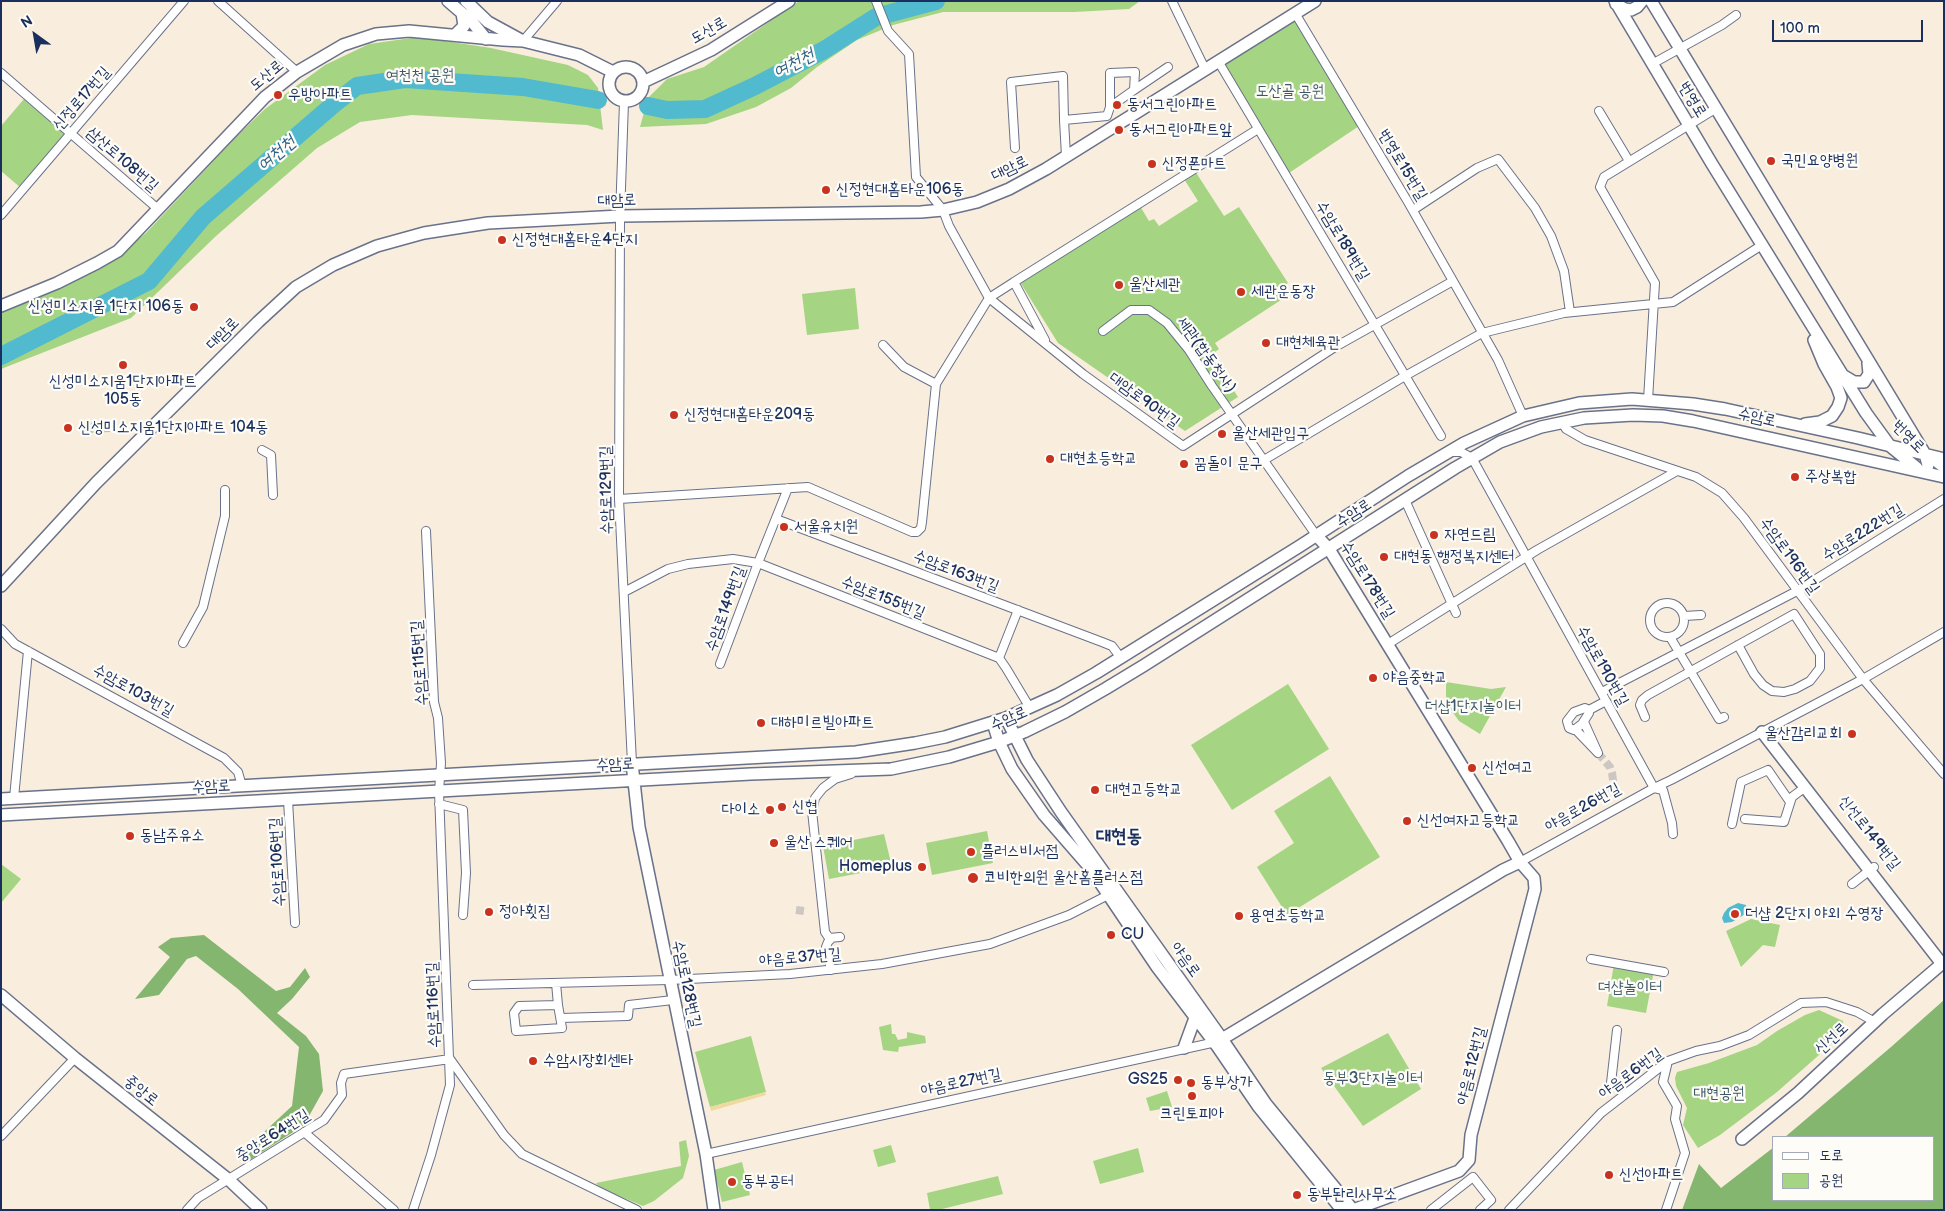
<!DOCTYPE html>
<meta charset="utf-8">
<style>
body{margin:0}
#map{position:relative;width:1945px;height:1211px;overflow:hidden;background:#f9eddd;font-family:"Balsamiq Sans","Poor Story",sans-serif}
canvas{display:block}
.frame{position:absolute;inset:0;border:2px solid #1b2f5e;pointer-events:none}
.legend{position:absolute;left:1772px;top:1136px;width:162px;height:65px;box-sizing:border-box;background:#fdfcf7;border:1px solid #a3aaba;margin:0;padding:6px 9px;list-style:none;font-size:15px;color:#1b2f5e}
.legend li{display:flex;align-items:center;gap:10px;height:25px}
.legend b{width:25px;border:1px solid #a3aaba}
.north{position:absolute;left:10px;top:10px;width:50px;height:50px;-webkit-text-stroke:4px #fdfcf7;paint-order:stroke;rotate:328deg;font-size:14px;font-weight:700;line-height:20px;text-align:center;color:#1b2f5e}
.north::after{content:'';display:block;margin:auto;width:18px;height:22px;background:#1b2f5e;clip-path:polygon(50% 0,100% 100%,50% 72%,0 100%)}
.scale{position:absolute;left:1772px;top:20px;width:151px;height:22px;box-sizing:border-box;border:2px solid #1b2f5e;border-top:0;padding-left:6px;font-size:15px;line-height:18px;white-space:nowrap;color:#1b2f5e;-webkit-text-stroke:4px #fdfcf7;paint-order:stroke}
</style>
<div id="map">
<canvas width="1945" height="1211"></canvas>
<div class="frame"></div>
<ul class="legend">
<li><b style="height:6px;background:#fff"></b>도로</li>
<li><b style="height:14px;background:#a5d482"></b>공원</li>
</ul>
<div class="north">N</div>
<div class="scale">100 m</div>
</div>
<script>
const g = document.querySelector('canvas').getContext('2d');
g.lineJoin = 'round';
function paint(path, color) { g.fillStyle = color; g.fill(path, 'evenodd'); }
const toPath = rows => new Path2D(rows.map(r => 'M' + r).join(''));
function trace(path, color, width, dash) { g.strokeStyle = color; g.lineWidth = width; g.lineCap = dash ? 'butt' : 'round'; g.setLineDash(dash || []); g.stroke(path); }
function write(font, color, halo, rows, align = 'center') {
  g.font = font + ' "Balsamiq Sans","Poor Story",sans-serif'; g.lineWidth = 4.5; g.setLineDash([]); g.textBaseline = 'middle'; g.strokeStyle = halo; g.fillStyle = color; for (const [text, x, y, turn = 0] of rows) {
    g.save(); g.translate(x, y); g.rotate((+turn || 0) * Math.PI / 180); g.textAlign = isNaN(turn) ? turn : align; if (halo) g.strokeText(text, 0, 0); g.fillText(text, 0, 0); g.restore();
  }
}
paint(toPath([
 [799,1,1140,1,1129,9,1074,12,943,12,893,25,857,40,817,67,791,88,756,107,706,124,640,127,648,98,667,79,704,67],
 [1295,13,1362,124,1286,175,1218,61],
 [418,37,491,48,568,65,588,75,598,88,603,130,587,125,412,115,360,122,317,148,216,236,131,318,1,369,1,312,79,278,119,254,146,233,236,137,265,109,325,65,369,44],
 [24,99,66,135,21,188,1,171,1,126],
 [1195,171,1224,216,1239,207,1288,283,1281,287,1287,296,1215,343,1219,349,1211,355,1238,397,1185,431,1058,343,1020,282,1140,206,1149,221,1154,219,1159,226,1198,201,1184,179],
 [855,288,859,329,807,335,802,294],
 [109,421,110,432,89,433,88,423],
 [1446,682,1491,689,1506,687,1480,734,1459,721,1446,703],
 [1288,684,1329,749,1232,810,1191,745],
 [1330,776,1380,857,1287,915,1257,867,1294,843,1274,811],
 [987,831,993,863,932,875,926,843],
 [884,834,892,867,829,879,823,846],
 [1,864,21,879,1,903],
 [1751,919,1780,925,1775,947,1763,945,1741,967,1726,931],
 [1614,964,1654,970,1646,1013,1607,1006],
 [1819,1010,1843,1021,1844,1033,1777,1092,1720,1135,1698,1148,1683,1125,1687,1108,1676,1086,1675,1078,1677,1072,1709,1063,1757,1045,1777,1031,1805,1015],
 [891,1024,892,1034,895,1034,898,1040,907,1038,907,1032,925,1036,926,1043,899,1047,898,1052,883,1050,879,1027],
 [1388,1033,1421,1089,1363,1126,1321,1068],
 [751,1036,766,1092,710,1107,695,1052],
 [1167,1091,1172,1107,1150,1111,1146,1098],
 [686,1140,689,1156,683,1178,654,1201,643,1206,600,1188,596,1183,681,1166,679,1142],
 [891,1145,896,1162,878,1167,873,1150],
 [1138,1148,1144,1172,1100,1184,1093,1161],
 [742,1162,750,1195,722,1202,714,1170],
 [998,1176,1003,1194,942,1209,930,1210,927,1193]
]), '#a5d482');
paint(toPath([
 [204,935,276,991,290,987,305,968,310,977,292,999,277,1013,306,1036,319,1054,323,1091,304,1125,245,1163,236,1158,292,1106,299,1047,238,989,196,956,187,959,159,995,135,999,170,957,158,947,171,938],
 [1944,1000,1944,1210,1682,1210,1699,1164,1721,1188,1774,1147,1774,1200,1934,1200,1934,1137,1785,1137,1891,1047]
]), '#84b670');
paint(toPath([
 [765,1092,766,1095,711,1111,710,1107]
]), '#eeda9e');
paint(toPath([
 [1738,903,1746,905,1747,913,1732,922,1724,923,1722,918,1724,913,1728,908]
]), '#52bacf');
trace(toPath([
 [648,106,667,110,705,109,755,86,824,50,876,17,936,1],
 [1,356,149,281,203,217,334,104,357,86,405,79,523,87,598,100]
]), '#52bacf', 18);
trace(toPath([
 [1598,753,1610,767,1612,773,1613,780,1611,787,1603,796],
 [796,910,804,911]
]), '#cdc7c4', 8, [8, 4]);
const street = toPath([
 [218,1,297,72],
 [876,1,888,31,909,54,916,177,943,210,949,226,989,298,1083,374,1183,446,1335,347,1453,281],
 [1172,1,1205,69],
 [1295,13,1408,202,1498,360,1523,416],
 [523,41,557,1],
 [1218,61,1441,436],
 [1652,64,1722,25,1736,15],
 [1,73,158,209],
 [624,102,620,216,619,499,632,763],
 [1110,107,1134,90],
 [1599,111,1629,161],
 [1015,148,1011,82,1063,76,1064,120],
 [1066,156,1064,120,1107,116,1110,107,1110,73,1135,72,1134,90,1168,67],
 [1413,210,1477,168,1498,159,1535,208,1551,236,1564,271,1570,312],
 [1,215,184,1],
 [1014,282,1258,129],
 [1103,331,1131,310,1149,310,1167,323,1189,350,1212,386,1316,535],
 [883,345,904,367,936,384],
 [1648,400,1655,283,1600,187,1604,177,1715,109],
 [1562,422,1566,429,1585,440,1696,477,1722,493,1744,518,1863,679,1944,774],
 [262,450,271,455,273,495],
 [1452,452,1461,452,1472,458,1654,788],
 [1930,458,1944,469],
 [1264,460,1405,376,1482,333,1564,313,1673,302,1762,245],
 [619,499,808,487,912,532,917,532,921,528,922,522,936,384,989,298,1014,282,1045,340],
 [1405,500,1456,613],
 [776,519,1102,642,1112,646,1121,658],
 [624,592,668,569,688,564,733,559,758,563,999,658,1006,668,1030,708],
 '1650 620a17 17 0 1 1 34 0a17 17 0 1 1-34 0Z',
 [1684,616,1701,615],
 [1,629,15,644,224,758,238,772,242,786],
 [1670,637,1719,719,1724,717],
 [183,643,203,607,225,516,225,490],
 [1388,644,1537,550,1677,471],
 [999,658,1018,610],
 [720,664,758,563,788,488],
 [1602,692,1797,591,1944,499],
 [1589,710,1589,713,1582,724,1574,730,1569,728,1567,721,1574,712,1585,708,1589,710,1606,701],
 [1645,717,1640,705,1642,700,1648,695,1794,614,1820,654,1820,668,1810,681,1795,689,1784,692,1772,691,1763,685,1754,674,1738,645],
 [1575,729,1598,753,1584,722],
 [1654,788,1663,790,1672,823,1673,834],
 [14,798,28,651],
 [288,800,295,923],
 [439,804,463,810,466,873,463,915],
 [1745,819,1784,822,1792,797,1804,788],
 [1732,824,1741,782,1768,770,1790,802],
 [1520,862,1654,788,1671,780,1863,679,1944,632],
 [1852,884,1874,867],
 [840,937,829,938,825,932,812,811,815,798,823,788,835,779,851,774],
 [1591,959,1664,972],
 [831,970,826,947,828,942,832,938],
 [556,983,558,1005,519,1006,514,1013,516,1031,562,1028,558,1005],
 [473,985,669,980,790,974,882,964,990,944,1069,915,1112,893],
 [561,1018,628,1016,629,1005,673,1000],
 [450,1059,504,1135,522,1154,637,1210],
 [1611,1083,1617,1030],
 [304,1132,394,1210],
 [1,1136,75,1058],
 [706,1154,1216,1042],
 [187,1210,198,1198,324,1120,342,1095,341,1083,344,1074,450,1059],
 [413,1210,431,1155,450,1085,439,792,441,763,438,718,434,702,426,531],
 [1431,1210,1473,1177,1491,1200,1480,1210],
 [1509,1210,1601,1113,1668,1061,1696,1051,1720,1046,1749,1035,1801,1003,1826,1002,1857,1012,1875,1022],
 [1666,1210,1685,1153,1675,1119,1677,1106,1663,1082,1668,1061]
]);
const secondary = toPath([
 [448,1,462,13,464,26,455,35],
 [466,1,488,22,521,40],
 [1615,1,1712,164,1866,413,1890,446,1917,468],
 [1651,1,1925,454,1928,465,1926,473],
 [1616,4,1625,9,1631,10,1637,7,1642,1],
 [462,13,469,18,486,39],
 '609 84a17 17 0 1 1 34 0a17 17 0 1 1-34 0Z',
 [643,82,711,50,789,1],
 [1,306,57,283,97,263,118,251,265,97,297,72,343,45,376,34,409,31,503,40,523,41,579,55,613,72],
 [1844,376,1854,382,1864,382,1869,374,1868,363],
 [1805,424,1820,422,1832,416,1838,407,1841,398,1837,387,1824,364,1814,340],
 [1,586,96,483,258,322,296,287,333,265,377,246,424,233,488,223,620,216,921,212,943,210,977,202,1009,189,1046,169,1315,1],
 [1006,718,1027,760,1061,812,1220,1036,1266,1104,1353,1210,1459,1171,1469,1160,1471,1135,1535,889,1534,878,1520,862,1508,841,1329,549,1316,535],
 [993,723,999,742,1012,769,1044,815,1091,869,1157,967,1217,1046,1258,1106,1342,1210],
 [1762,732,1942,964],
 [632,763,639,827,706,1154,714,1210],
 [1,799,856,752,915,743,945,737,1006,718,1057,695,1096,673,1300,546,1408,476,1464,443,1523,416,1579,403,1632,399,1693,404,1725,409,1858,438,1944,459],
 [1,815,751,774,891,769,949,757,999,742,1024,732,1065,712,1105,689,1143,666,1455,468,1500,442,1541,427,1584,418,1633,415,1663,416,1693,421,1944,477],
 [1,995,75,1058,229,1180,261,1210],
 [1222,1039,1503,870,1520,862],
 [1184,1048,1195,1018],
 [1742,1139,1798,1093,1883,1014,1944,962]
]);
trace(street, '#69728a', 10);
trace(secondary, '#69728a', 14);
trace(street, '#fff', 8);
trace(secondary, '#fff', 11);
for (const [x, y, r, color] of [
 [278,95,5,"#c8321e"],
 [1117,105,5,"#c8321e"],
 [1119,130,5,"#c8321e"],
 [1771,161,5,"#c8321e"],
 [1152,164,5,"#c8321e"],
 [826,190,5,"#c8321e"],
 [502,240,5,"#c8321e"],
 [1119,285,5,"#c8321e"],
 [1241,292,5,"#c8321e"],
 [194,307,5,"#c8321e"],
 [1266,343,5,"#c8321e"],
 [123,365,5,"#c8321e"],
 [674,415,5,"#c8321e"],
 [68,428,5,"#c8321e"],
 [1222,434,5,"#c8321e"],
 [1050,459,5,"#c8321e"],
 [1184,464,5,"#c8321e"],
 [1795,477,5,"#c8321e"],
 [784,527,5,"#c8321e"],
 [1434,535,5,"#c8321e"],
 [1384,557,5,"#c8321e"],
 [1373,678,5,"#c8321e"],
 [761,723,5,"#c8321e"],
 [1852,734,5,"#c8321e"],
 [1472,768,5,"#c8321e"],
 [1095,790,5,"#c8321e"],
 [782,807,5,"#c8321e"],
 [770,810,5,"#c8321e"],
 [1407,821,5,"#c8321e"],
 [130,836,5,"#c8321e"],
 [774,843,5,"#c8321e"],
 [971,852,5,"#c8321e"],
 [922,867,5,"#c8321e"],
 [973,878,6,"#c8321e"],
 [489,912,5,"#c8321e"],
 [1735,914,5,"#c8321e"],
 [1239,916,5,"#c8321e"],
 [1111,935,5,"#c8321e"],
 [533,1061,5,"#c8321e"],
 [1178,1080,5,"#c8321e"],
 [1191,1083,5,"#c8321e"],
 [1192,1096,5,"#c8321e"],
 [1609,1175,5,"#c8321e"],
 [732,1182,5,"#c8321e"],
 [1297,1195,5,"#c8321e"]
]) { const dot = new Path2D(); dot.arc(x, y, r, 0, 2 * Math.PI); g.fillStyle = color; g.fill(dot); trace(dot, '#fdfcf7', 2); }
write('16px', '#1b2f5e', '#fdfcf7', [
 ["도산로",709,31,-30],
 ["도산로",267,76,-40],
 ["신정로17번길",82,99,-49],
 ["번영로",1692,100,59],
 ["삼산로108번길",122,160,41],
 ["번영로15번길",1402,165,59],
 ["대암로",1010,169,-26],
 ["대암로",617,201,-2],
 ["수암로189번길",1342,241,59],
 ["대암로",223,334,-45],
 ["세관(합동청사)",1206,355,54],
 ["대암로90번길",1144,401,36],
 ["수암로",1757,418,13],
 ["번영로",1908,437,45],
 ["수암로129번길",607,490,-91],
 ["수암로",1354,514,-33],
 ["수암로222번길",1863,533,-32],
 ["수암로196번길",1789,556,54],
 ["수암로163번길",956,572,21],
 ["수암로178번길",1367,580,58],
 ["수암로155번길",883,598,22],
 ["수암로149번길",726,609,-70],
 ["수암로115번길",420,663,-94],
 ["수암로190번길",1602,666,61],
 ["수암로103번길",133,691,29],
 ["수암로",1009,719,-23],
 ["수암로",615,765,-3],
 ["수암로",211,787,-3],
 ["야음로26번길",1583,808,-29],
 ["신선로149번길",1869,833,52],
 ["수암로106번길",278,862,-93],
 ["야음로37번길",800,958,-5],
 ["야음로",1185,960,54],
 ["수암로128번길",686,984,78],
 ["수암로116번길",434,1005,-92],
 ["신선로",1832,1039,-43],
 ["야음로12번길",1472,1066,-76],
 ["야음로6번길",1631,1074,-36],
 ["야음로27번길",961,1083,-12],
 ["중앙로",141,1091,39],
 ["중앙로64번길",273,1136,-32]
]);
write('16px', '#3e5867', '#fdfcf7', [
 ["여천천 공원",420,76],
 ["도산골 공원",1290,92],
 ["더샵1단지놀이터",1473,707],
 ["뎌샵놀이터",1630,988],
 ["동부3단지놀이터",1373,1079],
 ["대현공원",1719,1094]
]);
write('16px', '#1b2f5e', '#fdfcf7', [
 ["우방아파트",288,95],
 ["동서그린아파트",1127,105],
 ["동서그린아파트앞",1129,130],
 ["국민요양병원",1781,161],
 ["신정폰마트",1162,164],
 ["신정현대홈타운106동",836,190],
 ["신정현대홈타운4단지",512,240],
 ["울산세관",1129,285],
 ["세관운동장",1251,292],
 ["신성미소지움 1단지 106동",184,307,"right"],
 ["대현체육관",1276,343],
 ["신성미소지움1단지아파트",123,382,"center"],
 ["105동",123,400,"center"],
 ["신정현대홈타운209동",684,415],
 ["신성미소지움1단지아파트 104동",78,428],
 ["울산세관입구",1232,434],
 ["대현초등학교",1060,459],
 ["꿈돌이 문구",1194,464],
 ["주상복합",1805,477],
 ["서울유치원",794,527],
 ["자연드림",1444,535],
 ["대현동 행정복지센터",1394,557],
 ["야음중학교",1383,678],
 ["대하미르빌아파트",771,723],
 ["울산감리교회",1842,734,"right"],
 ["신선여고",1482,768],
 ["대현고등학교",1105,790],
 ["신협",792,807],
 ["다이소",760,810,"right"],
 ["신선여자고등학교",1417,821],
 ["동남주유소",140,836],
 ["울산 스퀘어",784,843],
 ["플러스비서점",981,852],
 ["Homeplus",912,867,"right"],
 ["코비한의원 울산홈플러스점",984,878],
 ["정아횟집",499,912],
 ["더샵 2단지 야외 수영장",1745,914],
 ["용연초등학교",1249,916],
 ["CU",1121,935],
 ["수암시장회센타",543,1061],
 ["GS25",1168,1080,"right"],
 ["동부상가",1201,1083],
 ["크린토피아",1192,1114,"center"],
 ["신선아파트",1619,1175],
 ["동부공터",742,1182],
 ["동부돤리사무소",1307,1195]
], 'left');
write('italic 18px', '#2e6086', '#fdfcf7', [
 ["여천천",794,64,-27],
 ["여천천",277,154,-40]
]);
write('bold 19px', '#1b2f5e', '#fdfcf7', [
 ["대현동",1119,837]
]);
</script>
